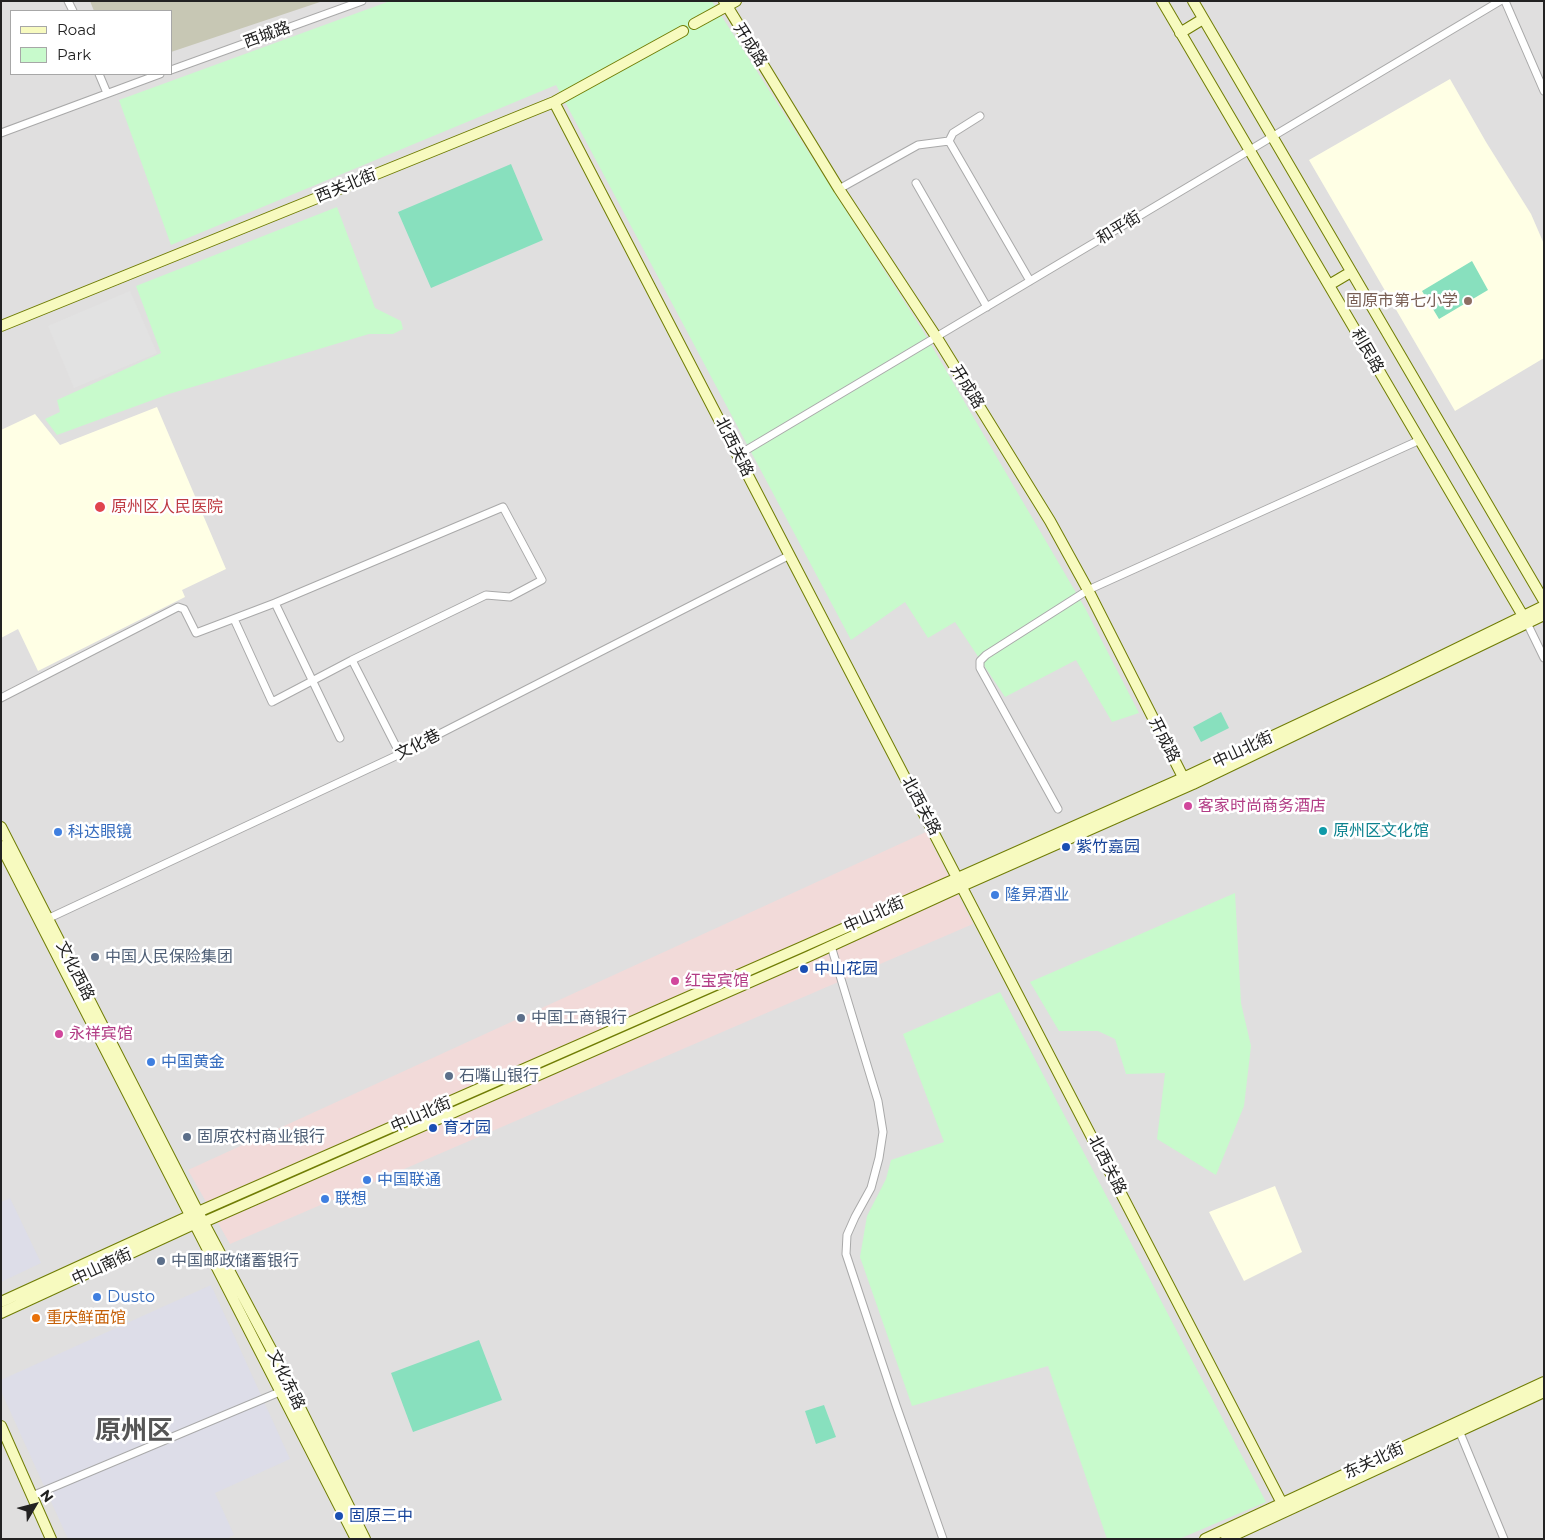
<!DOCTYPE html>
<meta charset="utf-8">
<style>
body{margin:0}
#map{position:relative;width:1545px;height:1540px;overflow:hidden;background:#f2efe9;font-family:Montserrat,sans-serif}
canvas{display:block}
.frame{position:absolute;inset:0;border:2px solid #222;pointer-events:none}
.legend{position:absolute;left:10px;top:10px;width:162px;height:65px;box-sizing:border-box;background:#fff;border:1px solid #a7a7a7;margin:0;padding:6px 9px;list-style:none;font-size:15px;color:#222}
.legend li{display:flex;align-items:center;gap:10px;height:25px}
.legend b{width:25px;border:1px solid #a7a7a7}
.north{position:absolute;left:10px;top:1480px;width:50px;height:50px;-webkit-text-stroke:4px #fff;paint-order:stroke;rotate:53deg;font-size:14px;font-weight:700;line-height:20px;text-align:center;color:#222}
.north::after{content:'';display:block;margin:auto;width:18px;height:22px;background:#222;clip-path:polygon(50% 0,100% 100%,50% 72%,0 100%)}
</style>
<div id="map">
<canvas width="1545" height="1540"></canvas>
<div class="frame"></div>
<ul class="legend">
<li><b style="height:6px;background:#f7fabf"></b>Road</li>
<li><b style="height:14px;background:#c8facc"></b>Park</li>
</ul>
<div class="north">N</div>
</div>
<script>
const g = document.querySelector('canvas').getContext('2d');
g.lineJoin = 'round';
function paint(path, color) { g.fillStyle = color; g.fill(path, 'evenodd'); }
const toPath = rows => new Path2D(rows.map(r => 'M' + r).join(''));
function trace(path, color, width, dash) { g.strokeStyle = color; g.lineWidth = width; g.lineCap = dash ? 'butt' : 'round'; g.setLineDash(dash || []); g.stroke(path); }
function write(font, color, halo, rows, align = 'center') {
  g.font = font + ' Montserrat,"Noto Sans SC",sans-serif'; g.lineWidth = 5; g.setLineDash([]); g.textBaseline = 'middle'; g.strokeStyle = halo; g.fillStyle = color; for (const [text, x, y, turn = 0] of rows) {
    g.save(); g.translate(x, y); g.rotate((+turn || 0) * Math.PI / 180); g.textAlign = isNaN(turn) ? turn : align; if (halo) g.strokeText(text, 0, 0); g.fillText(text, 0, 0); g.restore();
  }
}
paint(toPath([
 [1,1,1544,1,1544,1539,1,1539],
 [11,11,171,11,171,74,11,74]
]), '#e0dfdf');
paint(toPath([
 [926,832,973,924,230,1244,188,1170]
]), '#f2dad9');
paint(toPath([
 [1450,79,1486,142,1531,214,1544,244,1544,358,1455,411,1309,160],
 [157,407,226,569,182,590,185,597,38,671,18,629,1,638,1,430,35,414,60,445],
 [1275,1186,1302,1252,1244,1281,1209,1212]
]), '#ffffe5');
paint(toPath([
 [90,1,323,1,171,52,171,11,94,11]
]), '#c7c7b4');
paint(toPath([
 [390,1,712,1,923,331,1085,608,1139,713,1112,722,1076,660,1005,697,955,622,928,638,905,602,851,640,556,85,171,245,119,100],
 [337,207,375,308,401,321,403,329,393,334,369,334,169,394,57,435,45,419,60,412,57,400,161,353,136,286],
 [1235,893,1241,1003,1251,1046,1244,1106,1216,1175,1157,1139,1165,1073,1126,1074,1115,1039,1098,1031,1059,1031,1030,982],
 [1000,992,1266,1502,1179,1539,1107,1539,1048,1366,912,1406,860,1257,867,1216,886,1179,891,1160,944,1142,903,1034]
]), '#c8facc');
paint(toPath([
 [511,164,543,240,431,288,398,212],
 [1472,261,1488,290,1439,319,1422,291],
 [1221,712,1229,728,1201,742,1193,727],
 [479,1340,502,1400,413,1432,391,1373],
 [824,1405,836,1437,816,1444,805,1411]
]), '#88e0be');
paint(toPath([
 [130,291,157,353,74,388,48,326]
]), '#e2e2e2');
paint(toPath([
 [10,1198,41,1263,1,1282,1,1202],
 [211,1285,290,1459,215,1493,234,1535,226,1539,68,1539,1,1391,1,1380]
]), '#dddde8');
const street = toPath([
 [68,1,73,11],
 [1505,1,1544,91],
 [171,70,362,1],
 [99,74,107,93],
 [1,133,160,74],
 [949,141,1030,281],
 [949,141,953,133,980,116],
 [916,183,987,307],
 [839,189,918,145,949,141],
 [738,455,1500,1],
 [275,603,340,738],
 [234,619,272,702,352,660],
 [1527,623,1544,658],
 [1,698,178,607,184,609,196,633,275,603,503,507,542,580,510,597,486,595,352,660,400,754],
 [1058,809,980,668,980,661,986,655,1088,590,1420,440],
 [45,920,400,754,790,555],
 [831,946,878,1101,883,1132,879,1158,871,1188,855,1217,847,1235,846,1254,896,1405,943,1539],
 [1458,1428,1504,1539],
 [32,1496,282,1391]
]);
const secondary = toPath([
 [724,1,839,189,937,338,1050,521,1088,590,1186,783],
 [1162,1,1526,621],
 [1193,1,1544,601],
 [694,24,736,1],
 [1180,33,1203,19],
 [554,102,1286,1511],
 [1329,285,1351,272],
 [1,326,554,102,683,31],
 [1,827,198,1212,271,1349,365,1539],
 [1,846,356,1539],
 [1,1302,198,1212,802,947,1183,778,1388,682,1544,606],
 [1,1313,194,1224,204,1222,807,957,962,886,1193,784,1544,615],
 [1,1426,51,1539],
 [1205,1539,1544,1382],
 [1226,1539,1544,1392]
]);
trace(street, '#a9a9a9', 9);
trace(secondary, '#707d05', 12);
trace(street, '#fff', 7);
trace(secondary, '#f7fabf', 10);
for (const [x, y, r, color] of [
 [1468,301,5,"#8d6e63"],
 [100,507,6,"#e0444e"],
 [1188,806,5,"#d1479c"],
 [1323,831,5,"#0f9aa8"],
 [58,832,5,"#3f7fe0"],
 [1066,847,5,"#1a4fb4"],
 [995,895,5,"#3f7fe0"],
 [95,957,5,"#5c6f8a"],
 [804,969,5,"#1a4fb4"],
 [675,981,5,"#d1479c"],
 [521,1018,5,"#5c6f8a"],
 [59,1034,5,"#d1479c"],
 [151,1062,5,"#3f7fe0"],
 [449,1076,5,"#5c6f8a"],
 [433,1128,5,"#1a4fb4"],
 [187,1137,5,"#5c6f8a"],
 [367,1180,5,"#3f7fe0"],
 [325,1199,5,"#3f7fe0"],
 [161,1261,5,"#5c6f8a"],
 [97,1297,5,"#3f7fe0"],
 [36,1318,5,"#e8710a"],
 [339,1516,5,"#1a4fb4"]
]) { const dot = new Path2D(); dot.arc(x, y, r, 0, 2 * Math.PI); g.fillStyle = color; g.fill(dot); trace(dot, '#fff', 2); }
write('16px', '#222', '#fff', [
 ["西城路",267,35,-20],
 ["开成路",750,45,58],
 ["西关北街",346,186,-22],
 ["和平街",1119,228,-31],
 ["利民路",1367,351,60],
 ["开成路",967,387,58],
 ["北西关路",734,447,63],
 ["开成路",1164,740,63],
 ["文化巷",418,745,-27],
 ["中山北街",1243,750,-25],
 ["北西关路",921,806,62],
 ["中山北街",874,915,-24],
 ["文化西路",75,971,63],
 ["中山北街",421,1115,-24],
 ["北西关路",1107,1165,63],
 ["中山南街",102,1267,-25],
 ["文化东路",286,1380,64],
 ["东关北街",1374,1461,-25]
]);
write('16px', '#785e54', '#fff', [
 ["固原市第七小学",1458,301]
], 'right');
write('16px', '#be3a42', '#fff', [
 ["原州区人民医院",111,507]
], 'left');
write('16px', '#b23c85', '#fff', [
 ["客家时尚商务酒店",1198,806],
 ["红宝宾馆",685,981],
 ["永祥宾馆",69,1034]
], 'left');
write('16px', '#0d838f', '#fff', [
 ["原州区文化馆",1333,831]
], 'left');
write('16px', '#366cbe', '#fff', [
 ["科达眼镜",68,832],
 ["隆昇酒业",1005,895],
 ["中国黄金",161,1062],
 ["中国联通",377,1180],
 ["联想",335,1199],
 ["Dusto",107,1297]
], 'left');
write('16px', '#164399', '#fff', [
 ["紫竹嘉园",1076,847],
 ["中山花园",814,969],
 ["育才园",443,1128],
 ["固原三中",349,1516]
], 'left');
write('16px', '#4e5e75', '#fff', [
 ["中国人民保险集团",105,957],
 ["中国工商银行",531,1018],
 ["石嘴山银行",459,1076],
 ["固原农村商业银行",197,1137],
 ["中国邮政储蓄银行",171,1261]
], 'left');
write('16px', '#c56008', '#fff', [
 ["重庆鲜面馆",46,1318]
], 'left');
write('bold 26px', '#555', '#fff', [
 ["原州区",134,1431]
]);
</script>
